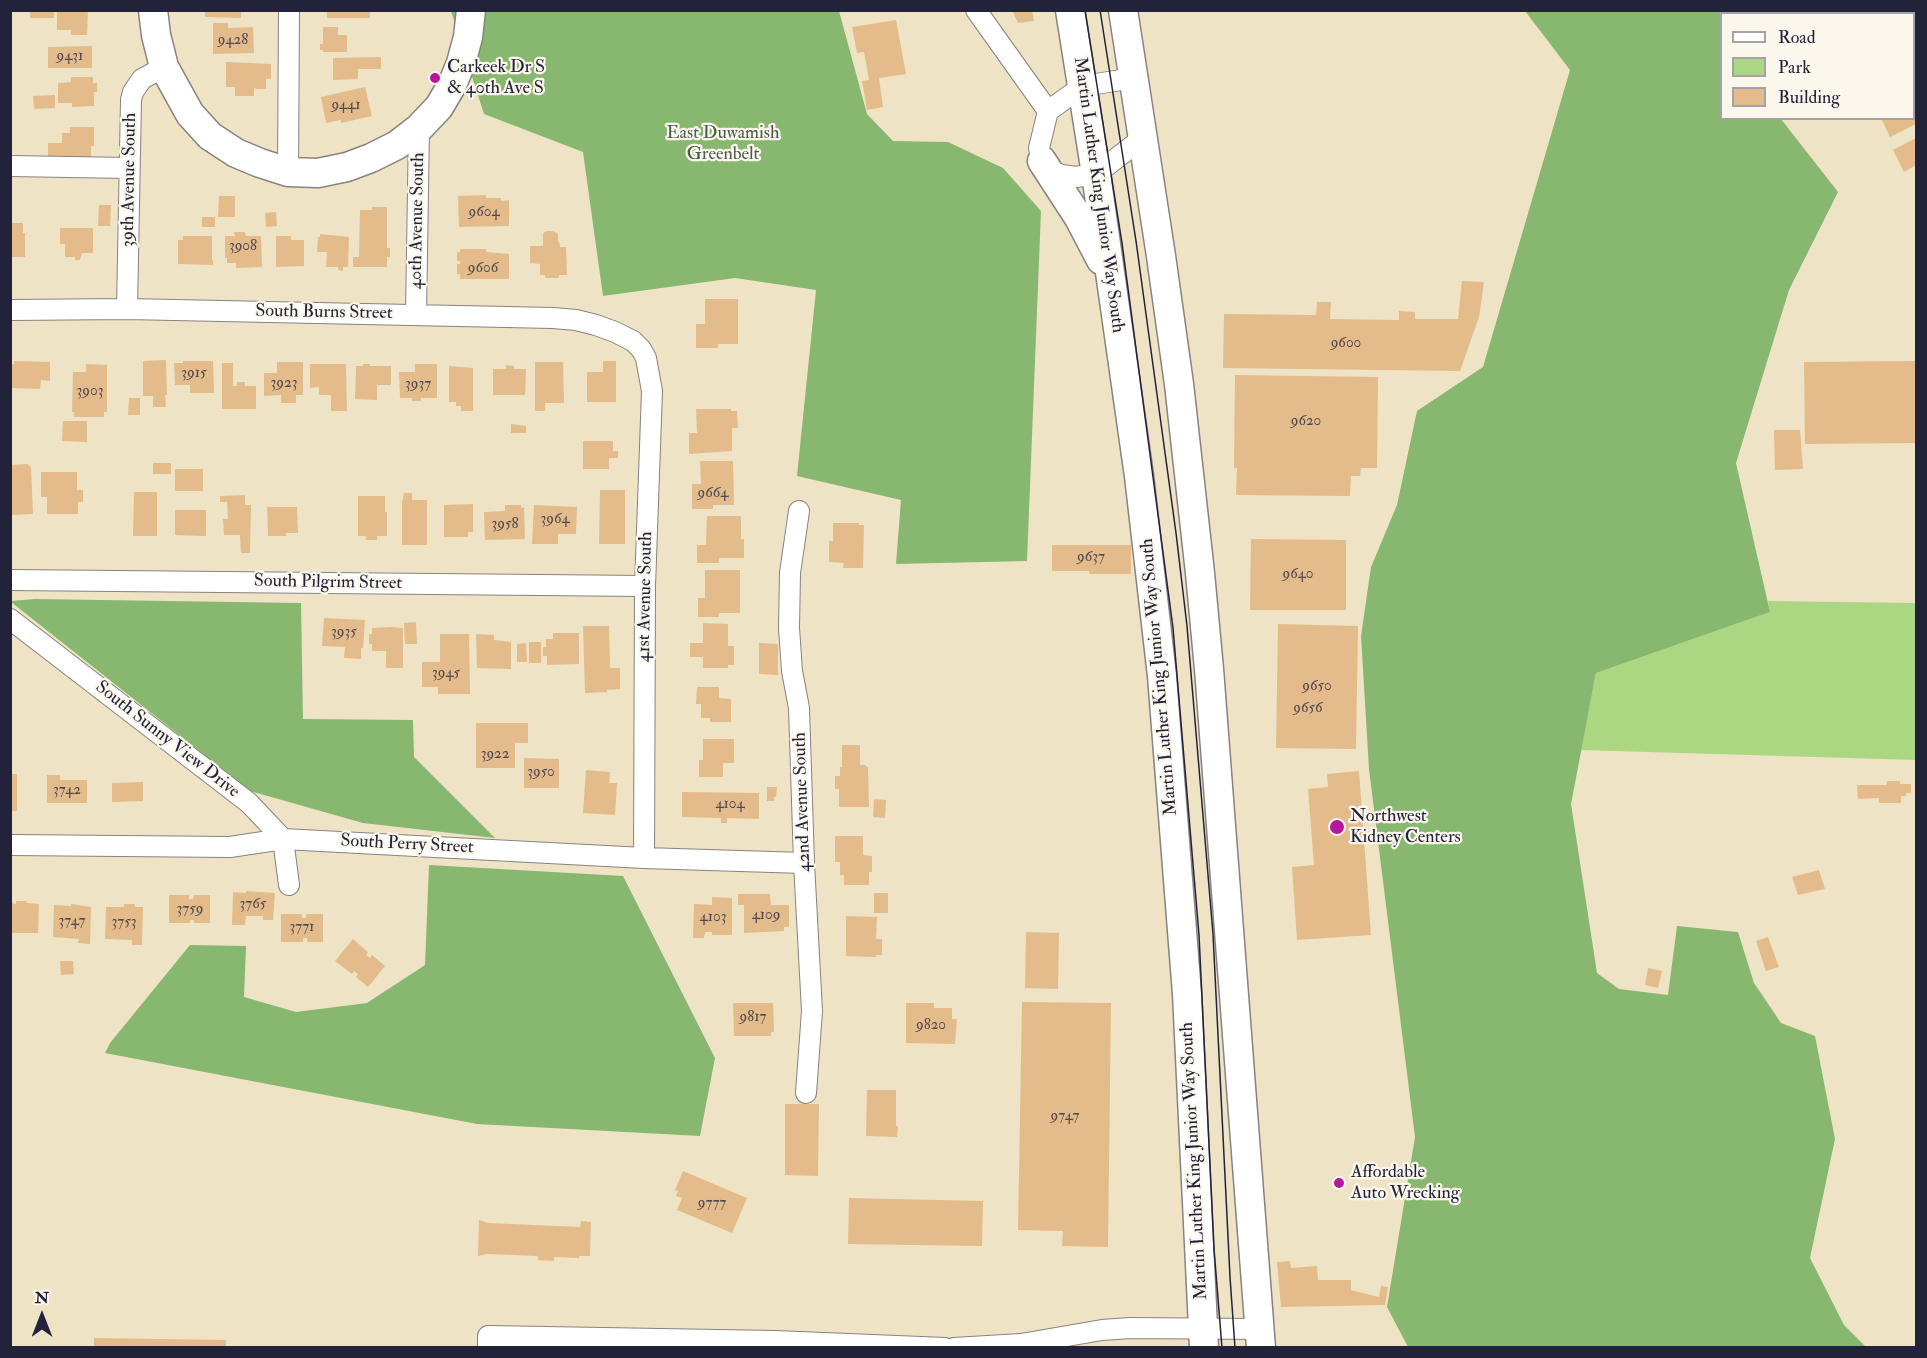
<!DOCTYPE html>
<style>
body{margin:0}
#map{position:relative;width:1927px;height:1358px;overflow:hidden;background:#efe3c5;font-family:"IM FELL Double Pica",serif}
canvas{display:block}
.frame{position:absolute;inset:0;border:12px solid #22223b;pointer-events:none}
.legend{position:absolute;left:1720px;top:12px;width:195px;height:108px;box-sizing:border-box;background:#fbf7ec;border:2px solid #a4a2a5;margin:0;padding:8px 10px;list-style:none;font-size:18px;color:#22223b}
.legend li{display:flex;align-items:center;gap:12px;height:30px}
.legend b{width:30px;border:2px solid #a4a2a5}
.north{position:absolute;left:12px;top:1286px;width:60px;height:60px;-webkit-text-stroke:4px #fbf7ec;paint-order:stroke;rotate:0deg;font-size:16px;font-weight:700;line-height:24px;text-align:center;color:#22223b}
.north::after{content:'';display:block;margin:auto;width:21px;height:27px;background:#22223b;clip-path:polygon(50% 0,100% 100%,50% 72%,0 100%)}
</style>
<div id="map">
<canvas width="1927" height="1358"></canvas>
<div class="frame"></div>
<ul class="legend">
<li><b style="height:8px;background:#fff"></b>Road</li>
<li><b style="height:16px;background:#abd682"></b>Park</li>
<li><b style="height:16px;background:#e4bb8b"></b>Building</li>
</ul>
<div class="north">N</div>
</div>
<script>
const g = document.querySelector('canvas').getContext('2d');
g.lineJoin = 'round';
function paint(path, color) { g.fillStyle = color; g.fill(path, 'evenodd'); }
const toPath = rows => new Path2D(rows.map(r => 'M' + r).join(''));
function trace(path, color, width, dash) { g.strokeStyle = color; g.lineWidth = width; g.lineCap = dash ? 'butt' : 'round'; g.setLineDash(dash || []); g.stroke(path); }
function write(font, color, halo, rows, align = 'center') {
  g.font = font + ' "IM FELL Double Pica",serif'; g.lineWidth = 4.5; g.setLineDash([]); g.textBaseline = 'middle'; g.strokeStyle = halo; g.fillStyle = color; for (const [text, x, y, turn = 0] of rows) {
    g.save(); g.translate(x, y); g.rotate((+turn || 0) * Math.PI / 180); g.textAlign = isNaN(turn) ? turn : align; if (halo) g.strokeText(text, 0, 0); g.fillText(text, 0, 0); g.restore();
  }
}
paint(toPath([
 [1768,601,1916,603,1916,760,1581,750,1596,673,1770,612]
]), '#abd682');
paint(toPath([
 [451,11,839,11,867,114,893,141,948,142,1003,168,1041,211,1027,561,896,564,901,500,797,476,816,290,735,278,603,296,583,152,484,114],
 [1525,11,1759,11,1757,13,1722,14,1722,118,1781,119,1838,192,1789,290,1736,463,1770,612,1596,673,1571,804,1597,973,1619,989,1668,995,1677,926,1738,932,1754,983,1781,1023,1815,1036,1835,1139,1810,1258,1844,1325,1866,1347,1408,1347,1387,1307,1415,1137,1369,769,1361,636,1371,567,1397,505,1417,411,1483,367,1570,70],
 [35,599,301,603,303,719,413,720,414,757,495,838,363,823,250,791,11,602,11,601],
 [429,865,623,876,715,1058,700,1136,477,1124,105,1053,110,1043,190,945,246,946,244,997,296,1012,367,1003,425,965]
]), '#88b770');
paint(toPath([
 [30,10,54,10,54,18,30,18],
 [57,10,88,10,87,35,71,35,71,30,57,30],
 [205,10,241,10,241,18,205,17],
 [327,10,370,10,370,18,327,18],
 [1012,10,1032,10,1034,21,1018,23],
 [1846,10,1877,10,1879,14,1848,14],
 [896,20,906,74,879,78,883,107,867,110,862,81,869,80,864,52,857,53,852,27],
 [213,23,228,23,228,28,253,27,254,53,213,54],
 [323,27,338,27,338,35,347,35,347,52,323,52,323,50,320,50,320,44,323,44],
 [92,46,92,68,48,68,48,47],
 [381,57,381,69,358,69,358,79,333,80,333,58],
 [226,62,271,64,271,79,266,79,266,89,256,89,254,87,254,96,235,96,235,87,226,87],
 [71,77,93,77,93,83,97,83,97,92,94,92,94,106,72,107,72,103,58,103,58,83,71,82],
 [1915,83,1916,124,1890,137,1881,118,1914,118,1914,84],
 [365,87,372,116,341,123,341,120,326,123,321,97],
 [55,95,55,108,34,109,33,96],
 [70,127,94,127,94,146,91,146,91,157,48,157,48,143,62,143,62,133,70,133],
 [1916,138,1916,165,1904,172,1893,150],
 [486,195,486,198,501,198,501,201,509,200,509,226,459,227,458,196],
 [219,196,235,196,235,217,218,217],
 [99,205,111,205,110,226,98,226],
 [372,207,387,207,387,248,390,248,390,257,387,257,387,267,353,267,353,257,359,257,360,210,372,210],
 [276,212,277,226,266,227,265,213],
 [202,217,215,217,215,227,202,227],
 [10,223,23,223,23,233,25,233,25,257,10,257],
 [60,228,93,228,93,253,82,253,80,260,75,260,75,257,65,257,65,244,60,244],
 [547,231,553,231,558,234,558,242,559,242,560,247,566,247,567,275,559,275,559,278,545,278,545,275,540,275,540,264,530,263,530,246,543,246,543,233],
 [234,232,245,232,246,236,261,236,262,267,236,268,236,263,227,263,227,258,225,258,225,236,235,236],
 [320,234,349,237,348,267,343,267,343,271,338,270,338,267,326,267,327,252,317,252,318,237,320,237],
 [183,236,212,236,212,260,213,261,213,265,178,264,178,240,183,240],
 [276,236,291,236,291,240,304,240,304,266,276,267],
 [460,249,486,249,486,252,509,254,509,279,460,279,460,274,457,274,457,264,460,264,460,261,457,261,457,252,460,252],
 [1462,281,1484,282,1479,317,1460,371,1223,368,1224,314,1316,315,1317,302,1331,302,1330,319,1399,320,1399,311,1415,312,1415,319,1458,319],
 [705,299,738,299,738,344,718,344,718,348,696,348,696,324,705,324],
 [166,360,167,395,165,395,166,407,153,407,153,396,143,396,143,361],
 [14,361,50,362,50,381,41,380,40,389,10,388,10,364,14,364],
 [183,361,213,361,214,393,190,393,190,385,175,385,174,363,183,363],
 [603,361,616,361,616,402,587,402,587,372,603,372],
 [1916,361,1916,443,1805,444,1804,362],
 [277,362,303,362,303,395,296,395,296,403,281,403,281,395,264,396,264,373,277,373],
 [535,362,563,362,564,403,545,403,545,411,535,411],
 [222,363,233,363,233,386,237,386,237,382,245,382,245,386,256,386,256,409,222,409],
 [86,364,107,365,107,412,104,412,104,417,74,417,74,412,72,412,73,372,86,372],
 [310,364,346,364,347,411,331,411,331,395,319,395,319,387,310,388],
 [363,364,370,364,370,366,391,366,391,385,377,385,377,400,355,399,356,366,363,366],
 [415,364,437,364,437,398,421,398,421,401,412,401,412,398,400,398,399,372,415,372],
 [506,365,514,366,514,369,526,369,525,395,493,395,493,369,506,369],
 [449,366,473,368,473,411,461,411,461,406,456,406,456,402,449,402],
 [1235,375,1378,377,1377,468,1361,468,1360,476,1351,476,1350,496,1236,495,1237,468,1234,468],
 [129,398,140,398,140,415,128,415],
 [696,409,731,409,731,411,737,411,738,428,732,428,732,451,689,454,689,433,697,433],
 [63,421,87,421,87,442,62,441],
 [511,424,526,426,526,433,511,433],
 [1774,430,1800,430,1803,469,1775,470],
 [583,441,613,441,613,451,618,451,618,458,609,458,609,469,583,469],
 [700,461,733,461,734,505,713,505,713,509,692,509,692,484,701,484],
 [153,463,171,463,171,474,153,474],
 [28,464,31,468,33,514,11,515,10,465],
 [175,469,203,469,203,491,175,491],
 [41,472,77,472,77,490,83,490,83,502,78,502,78,514,47,514,47,497,41,497],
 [600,490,625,490,625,544,599,544],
 [134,492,157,492,157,536,133,536],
 [404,493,412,493,412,500,427,500,427,545,402,545,402,500,403,500],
 [245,495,245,505,251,505,250,553,241,553,240,535,224,535,223,519,228,519,227,502,220,502,220,496],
 [358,496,385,496,385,512,387,512,387,536,377,536,377,540,366,540,366,536,358,536],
 [473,504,473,532,468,532,468,537,444,537,444,505],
 [505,505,521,505,521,508,524,507,525,539,485,540,484,512,505,511],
 [534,505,577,507,576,534,558,534,558,544,532,544],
 [267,507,297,507,298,533,286,533,286,536,268,536],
 [175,510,206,510,206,536,175,535],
 [707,516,741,516,741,539,744,539,744,558,719,558,719,563,697,563,697,545,706,545],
 [833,523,859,523,859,525,864,525,863,568,843,568,844,563,829,562,829,541,833,541],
 [1251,539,1346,540,1346,610,1250,610],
 [1052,545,1131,545,1131,574,1089,574,1089,571,1052,571],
 [705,570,740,570,740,613,719,613,719,617,698,617,698,598,705,598],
 [324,618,365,620,363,648,361,648,361,659,344,658,345,647,322,646],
 [416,622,417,644,405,644,404,623],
 [703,623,728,624,728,646,734,646,734,665,728,665,728,668,703,668,703,657,690,657,690,643,703,643],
 [1278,624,1358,626,1356,749,1276,748],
 [583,626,609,626,610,668,620,668,620,689,607,690,607,692,585,693],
 [391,627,403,628,403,668,386,668,386,651,372,651,372,644,369,644,369,634,372,634,372,628],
 [553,633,579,633,579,664,547,665,547,656,543,656,543,647,546,647,546,639,553,639],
 [440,634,469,634,470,694,438,694,438,687,422,687,422,662,440,662],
 [476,634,494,635,494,640,511,642,511,669,477,668],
 [529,642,541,642,541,663,529,663],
 [526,643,527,662,517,662,517,644],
 [759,643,778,644,778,675,759,674],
 [697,687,719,687,719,698,731,699,731,722,710,722,710,718,701,718,701,704,696,704],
 [476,723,528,723,528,743,515,743,515,768,476,768],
 [703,739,734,739,734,763,723,763,723,777,699,777,699,760,703,760],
 [842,745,860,745,860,765,866,765,866,767,868,767,869,807,839,807,839,789,835,789,835,776,840,776,840,767,842,767],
 [524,758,559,759,559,788,524,788],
 [586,770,610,772,609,783,617,783,615,815,583,813],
 [1359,771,1371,935,1297,940,1292,867,1314,865,1308,789,1328,787,1327,774],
 [10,774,17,774,17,811,10,811],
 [47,775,60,775,60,780,87,780,87,803,47,803],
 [1887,781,1900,781,1900,784,1911,784,1911,793,1906,793,1906,796,1901,796,1901,803,1879,803,1879,798,1858,799,1857,785,1887,785],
 [143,782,143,801,112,802,112,783],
 [767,787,777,787,776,797,774,797,774,801,767,801],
 [682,792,759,793,759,819,727,818,727,823,721,823,721,818,682,817],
 [874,799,886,800,885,818,873,817],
 [835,836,863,836,863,855,872,856,872,872,869,872,869,885,844,885,844,875,840,875,840,862,835,862],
 [1819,870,1825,889,1798,895,1792,877],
 [246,891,275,893,273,920,263,920,263,916,246,916,245,925,232,925,233,892,246,893],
 [874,893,888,893,888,913,874,913],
 [738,894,770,894,771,905,789,905,789,927,784,927,784,931,744,933,744,905,738,905],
 [169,895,189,895,189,899,193,899,194,895,210,895,210,923,194,923,194,920,190,920,190,923,169,923],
 [712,897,732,898,732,935,712,935,712,932,705,932,704,938,693,938,694,904,712,905],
 [16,901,27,901,26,903,39,904,38,933,10,933,10,903,16,904],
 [71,904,91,907,90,944,78,943,79,939,53,937,54,905,71,906],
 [124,904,135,904,135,907,143,907,142,945,132,945,132,940,105,939,106,907,124,907],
 [281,914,302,914,302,918,306,918,306,914,323,914,323,942,307,942,307,938,303,938,303,942,281,942],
 [846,916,877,917,876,939,882,939,882,955,876,955,876,957,846,956],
 [1026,932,1059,933,1058,989,1025,988],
 [1768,937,1779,967,1766,971,1756,941],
 [353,939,368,952,366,955,370,958,372,955,385,966,368,987,356,977,358,974,354,971,352,974,335,961],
 [60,961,73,961,74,974,61,975],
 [1648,968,1662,971,1658,988,1645,985],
 [1022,1002,1111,1003,1108,1247,1062,1246,1063,1231,1018,1230],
 [733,1003,773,1003,774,1032,771,1032,771,1036,734,1036],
 [906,1003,934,1003,934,1008,952,1008,952,1019,957,1019,955,1044,906,1043],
 [867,1090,896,1090,896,1126,898,1126,897,1137,866,1136],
 [785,1104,819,1104,818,1176,785,1175],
 [683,1171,747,1198,732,1233,677,1210,682,1198,676,1196,678,1191,675,1190],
 [849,1198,983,1201,982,1246,848,1244],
 [479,1220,488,1223,580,1227,581,1221,591,1222,590,1256,579,1256,579,1258,554,1257,554,1261,538,1260,538,1256,487,1254,478,1256],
 [1290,1261,1291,1268,1317,1266,1318,1280,1351,1280,1351,1290,1379,1297,1381,1286,1388,1287,1385,1305,1281,1307,1277,1262],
 [94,1338,226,1340,226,1348,94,1348]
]), '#e4bb8b');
const minor = toPath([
 [976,10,1048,111],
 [1134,78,1083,86,1048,111,1039,148,1042,161,1050,171,1062,175,1076,177,1096,174,1144,137],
 [10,166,129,168],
 [288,172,289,10],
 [127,309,131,100,133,92,142,79,164,67],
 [10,310,127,309,553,318,576,320,596,325,615,332,633,341,641,349,646,358,652,391,645,586,644,858],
 [416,315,419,128],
 [799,511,790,573,789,628,792,671,799,708,804,863,812,1011,806,1093],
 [10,580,645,586],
 [10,619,249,803,283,839,289,885],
 [10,845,230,847,283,839,644,858,804,863],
 [488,1348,488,1336,775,1341,945,1348],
 [954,1348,1021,1344,1102,1330,1130,1328,1259,1329]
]);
const secondary = toPath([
 [153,10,156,35,164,67,190,114,210,136,236,153,260,163,288,172,318,173,347,167,371,158,397,145,419,128,439,107,452,85,461,63,468,37,471,10],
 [1070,10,1096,174,1139,476,1162,676,1187,994,1204,1348],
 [1123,10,1161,256,1179,384,1200,573,1209,669,1261,1348],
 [1042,161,1079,218,1101,260]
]);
trace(minor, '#888280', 22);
trace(secondary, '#888280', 31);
trace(minor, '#fff', 20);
trace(secondary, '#fff', 28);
trace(toPath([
 [1085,10,1122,243,1173,628,1199,935,1214,1249,1222,1348],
 [1100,10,1136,241,1176,533,1187,626,1213,934,1230,1277,1235,1348]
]), '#22223b', 1.5);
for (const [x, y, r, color] of [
 [435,78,6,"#b5179e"],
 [1337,827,8,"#b5179e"],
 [1339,1183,6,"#b5179e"]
]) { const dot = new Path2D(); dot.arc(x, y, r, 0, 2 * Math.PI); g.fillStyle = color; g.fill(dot); trace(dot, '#fbf7ec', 2); }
write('15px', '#52484f', null, [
 ["9428",233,41],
 ["9431",70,57],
 ["9441",346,106],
 ["9604",484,213],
 ["3908",243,247],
 ["9606",483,269],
 ["9600",1346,344],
 ["3915",194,374],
 ["3923",284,384],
 ["3937",418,385],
 ["3903",90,392],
 ["9620",1306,422],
 ["9664",713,494],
 ["3964",555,520],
 ["3958",505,525],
 ["9637",1091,558],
 ["9640",1298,575],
 ["3935",344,633],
 ["3945",446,674],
 ["9650",1317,687],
 ["9656",1308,709],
 ["3922",495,755],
 ["3950",541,773],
 ["3742",67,791],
 ["4104",730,805],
 ["3765",253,905],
 ["3759",190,910],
 ["4109",766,916],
 ["4103",713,918],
 ["3747",72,922],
 ["3753",124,923],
 ["3771",302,928],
 ["9817",753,1018],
 ["9820",931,1026],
 ["9747",1065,1117],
 ["9777",712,1204]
]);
write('18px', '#22223b', '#fbf7ec', [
 ["Carkeek Dr S",447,68],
 ["& 40th Ave S",447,89],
 ["Northwest",1350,817],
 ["Kidney Centers",1350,838],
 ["Affordable",1351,1173],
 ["Auto Wrecking",1351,1194]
], 'left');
write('18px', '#4b5850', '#fbf7ec', [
 ["East Duwamish",723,134],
 ["Greenbelt",723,155]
]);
write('18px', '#22223b', '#fbf7ec', [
 ["39th Avenue South",130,180,-89],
 ["Martin Luther King Junior Way South",1098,195,82],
 ["40th Avenue South",418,221,-89],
 ["South Burns Street",324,313,1],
 ["South Pilgrim Street",328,583,1],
 ["41st Avenue South",646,597,-89],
 ["Martin Luther King Junior Way South",1160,677,-95],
 ["South Sunny View Drive",167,740,38],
 ["42nd Avenue South",803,802,-92],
 ["South Perry Street",407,845,3],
 ["Martin Luther King Junior Way South",1195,1161,-93]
]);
</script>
